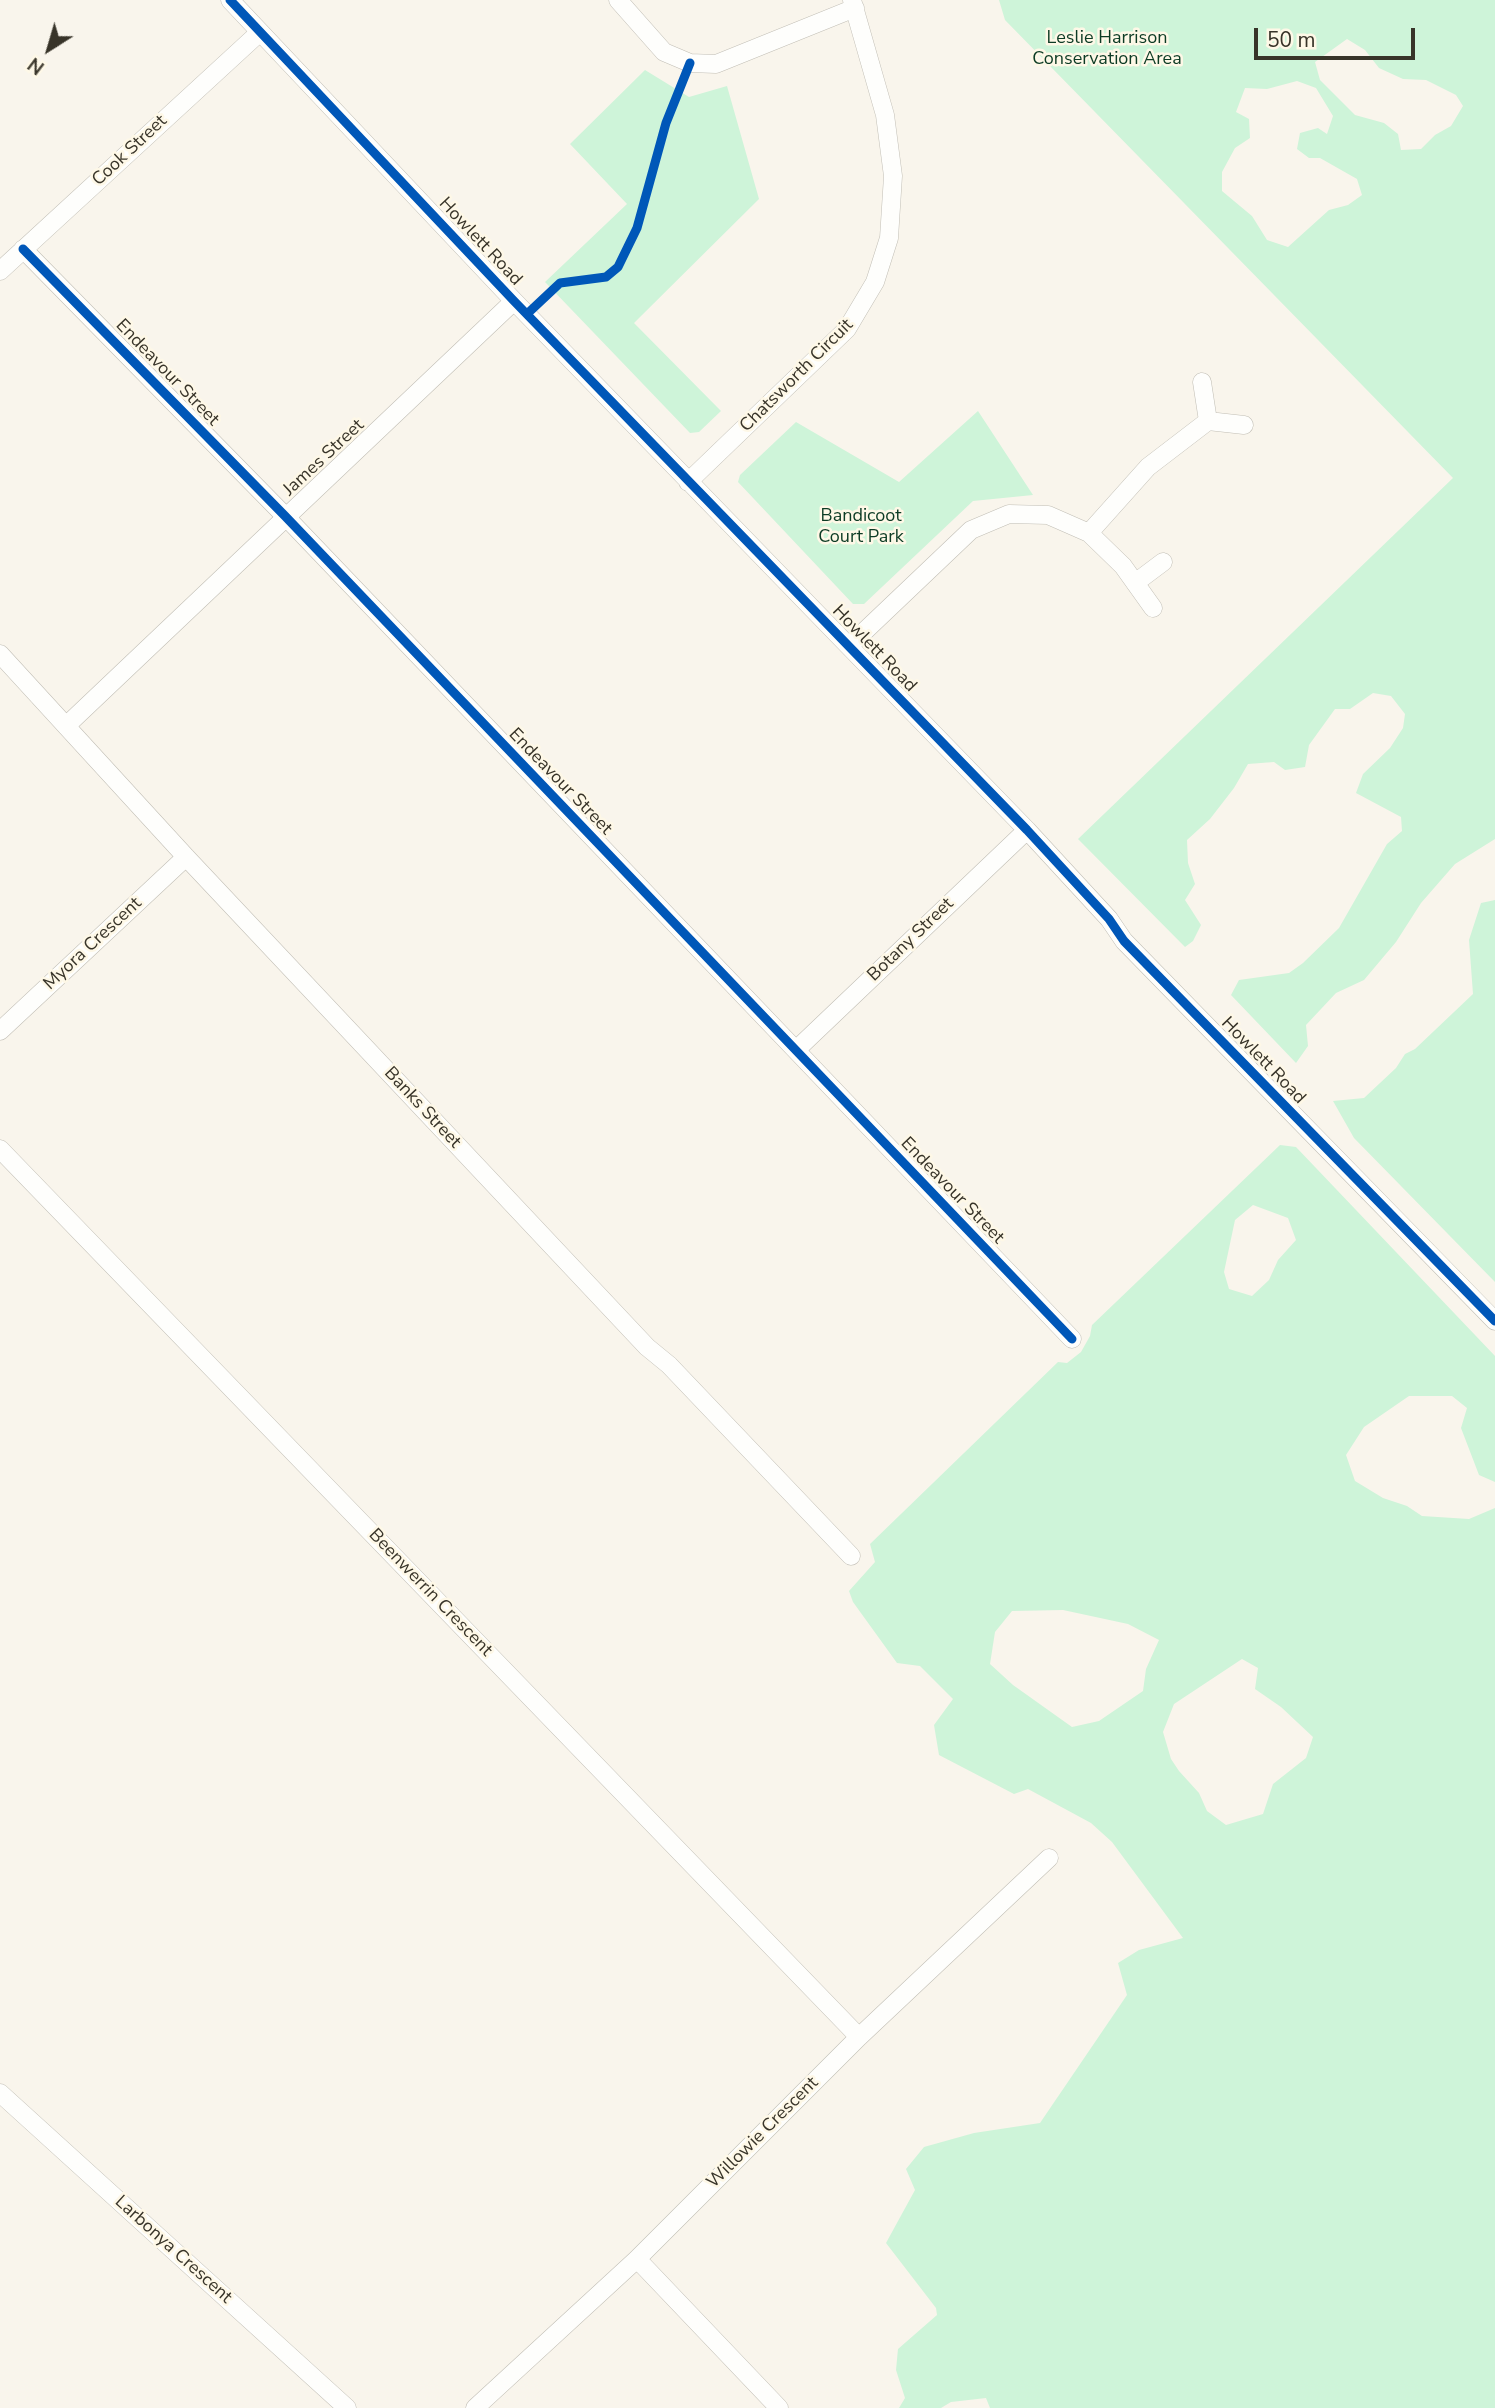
<!DOCTYPE html>
<style>
body{margin:0}
#map{position:relative;width:1495px;height:2408px;overflow:hidden;background:#f9f5ec;font-family:"Nunito Sans",sans-serif}
canvas{display:block}
.north{position:absolute;left:14px;top:14px;width:70px;height:70px;-webkit-text-stroke:5px #fef8e7;paint-order:stroke;rotate:217deg;font-size:19px;font-weight:700;line-height:28px;text-align:center;color:#383429}
.north::after{content:'';display:block;margin:auto;width:24px;height:32px;background:#383429;clip-path:polygon(50% 0,100% 100%,50% 72%,0 100%)}
.scale{position:absolute;left:1254px;top:28px;width:161px;height:32px;box-sizing:border-box;border:4px solid #383429;border-top:0;padding-left:9px;font-size:21px;line-height:24px;white-space:nowrap;color:#383429;-webkit-text-stroke:5px #fef8e7;paint-order:stroke}
</style>
<div id="map">
<canvas width="1495" height="2408"></canvas>
<div class="north">N</div>
<div class="scale">50 m</div>
</div>
<script>
const g = document.querySelector('canvas').getContext('2d');
g.lineJoin = 'round';
function paint(path, color) { g.fillStyle = color; g.fill(path, 'evenodd'); }
const toPath = rows => new Path2D(rows.map(r => 'M' + r).join(''));
function trace(path, color, width, dash) { g.strokeStyle = color; g.lineWidth = width; g.lineCap = dash ? 'butt' : 'round'; g.setLineDash(dash || []); g.stroke(path); }
function write(font, color, halo, rows, align = 'center') {
  g.font = font + ' "Nunito Sans",sans-serif'; g.lineWidth = 5; g.setLineDash([]); g.textBaseline = 'middle'; g.strokeStyle = halo; g.fillStyle = color; for (const [text, x, y, turn = 0] of rows) {
    g.save(); g.translate(x, y); g.rotate((+turn || 0) * Math.PI / 180); g.textAlign = isNaN(turn) ? turn : align; if (halo) g.strokeText(text, 0, 0); g.fillText(text, 0, 0); g.restore();
  }
}
paint(toPath([
 [999,0,1495,0,1495,839,1455,864,1421,903,1396,942,1364,980,1336,993,1306,1025,1308,1046,1296,1063,1231,995,1239,980,1289,973,1303,963,1339,928,1387,844,1402,831,1401,817,1356,793,1363,774,1390,748,1403,728,1405,714,1391,696,1373,693,1350,709,1335,709,1309,745,1305,767,1285,770,1274,762,1248,764,1234,788,1210,819,1187,840,1188,863,1195,884,1185,900,1201,925,1193,941,1185,947,1078,839,1453,478,1005,20],
 [1347,39,1365,50,1379,68,1403,79,1426,80,1456,95,1463,106,1451,126,1435,135,1421,149,1401,150,1398,134,1384,123,1355,115,1320,80,1315,62],
 [1297,81,1316,88,1333,116,1327,134,1318,128,1300,133,1297,149,1309,158,1320,158,1357,179,1362,195,1348,205,1329,210,1288,247,1267,240,1252,216,1222,191,1222,172,1235,148,1250,138,1249,119,1236,112,1245,88,1267,89],
 [645,70,689,97,727,86,759,199,634,323,721,411,699,432,690,433,545,282,627,204,570,144],
 [978,411,1033,495,973,501,864,604,853,604,738,482,740,475,796,422,899,482],
 [1495,900,1495,1282,1354,1138,1333,1101,1364,1098,1396,1068,1405,1054,1415,1049,1473,994,1469,940,1481,903],
 [1280,1145,1296,1147,1495,1356,1495,1482,1479,1475,1461,1428,1467,1408,1452,1396,1409,1396,1364,1427,1346,1455,1355,1481,1383,1498,1407,1506,1422,1516,1469,1519,1495,1508,1495,2408,990,2408,986,2398,951,2402,941,2408,899,2408,905,2398,896,2370,898,2349,937,2315,936,2308,886,2243,915,2190,906,2169,924,2147,974,2133,1040,2123,1127,1995,1118,1963,1139,1950,1183,1938,1112,1842,1091,1823,1028,1789,1014,1794,939,1755,934,1725,953,1699,920,1666,897,1663,853,1602,849,1591,875,1562,870,1544,1058,1362,1067,1363,1081,1352,1090,1336,1092,1325],
 [1253,1205,1288,1218,1296,1240,1278,1260,1269,1280,1252,1296,1229,1289,1224,1272,1235,1220],
 [1063,1610,1128,1624,1159,1640,1146,1669,1143,1691,1099,1721,1072,1727,1013,1685,990,1664,995,1632,1012,1611],
 [1242,1659,1258,1668,1255,1689,1281,1707,1313,1737,1306,1758,1273,1784,1263,1814,1226,1825,1207,1811,1199,1793,1179,1771,1171,1759,1163,1732,1174,1704]
]), '#cef4d9');
const minor = toPath([
 [230,0,514,301,1027,830,1109,919,1124,941,1495,1321],
 [618,0,664,52,690,63,716,64,855,8],
 [23,249,285,516,1072,1339],
 [0,271,260,32],
 [1202,382,1208,421,1244,425],
 [688,482,847,329,875,282,889,238,893,176,885,115,852,0],
 [1089,533,1148,467,1208,421],
 [1135,583,1163,562],
 [849,646,971,530,1009,514,1048,515,1089,533,1123,566,1153,608],
 [0,654,186,857,647,1347,669,1365,851,1556],
 [66,726,514,301],
 [0,1031,186,857],
 [796,1050,1027,830],
 [0,1149,859,2037],
 [0,2093,347,2408],
 [637,2259,779,2408],
 [475,2408,637,2259,859,2037,1049,1858]
]);
trace(minor, '#c1beb5', 19);
trace(minor, '#fefefc', 18);
trace(toPath([
 [230,0,514,301,1027,830,1109,919,1124,941,1495,1321],
 [23,249,285,516,1072,1339],
 [527,314,560,283,606,277,618,267,637,228,666,123,690,63]
]), '#0057b8', 9);
write('18px', '#0c3b24', '#fef8e7', [
 ["Leslie Harrison",1107,39],
 ["Conservation Area",1107,60],
 ["Bandicoot",861,517],
 ["Court Park",861,538]
]);
write('18px', '#383429', '#fef8e7', [
 ["Cook Street",130,151,-43],
 ["Howlett Road",480,242,47],
 ["Endeavour Street",167,373,46],
 ["Chatsworth Circuit",797,376,-45],
 ["James Street",324,458,-43],
 ["Howlett Road",874,649,46],
 ["Endeavour Street",560,782,46],
 ["Botany Street",911,940,-44],
 ["Myora Crescent",93,944,-43],
 ["Howlett Road",1263,1061,46],
 ["Banks Street",422,1108,47],
 ["Endeavour Street",952,1191,46],
 ["Beenwerrin Crescent",430,1593,46],
 ["Willowie Crescent",763,2133,-45],
 ["Larbonya Crescent",173,2250,42]
]);
</script>
